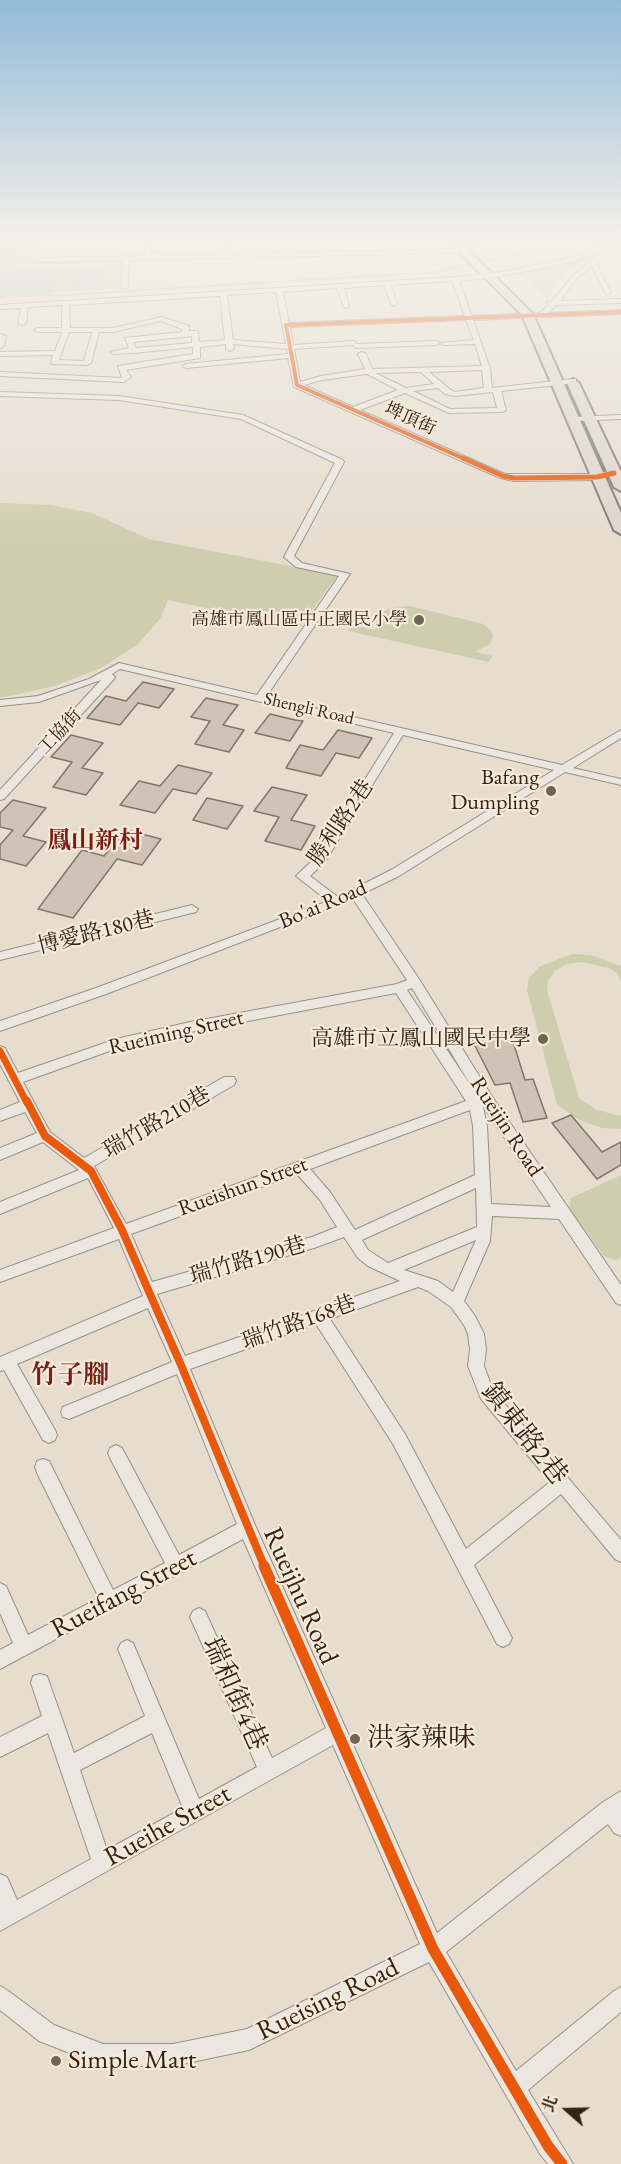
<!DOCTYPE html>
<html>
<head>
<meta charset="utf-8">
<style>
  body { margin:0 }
  #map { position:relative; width:621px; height:2164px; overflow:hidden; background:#e6ddcf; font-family:"EB Garamond","Noto Serif TC",serif }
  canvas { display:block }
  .north { position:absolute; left:537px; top:2080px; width:60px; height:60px; -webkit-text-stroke:4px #f5eada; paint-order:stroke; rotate:290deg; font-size:16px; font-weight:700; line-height:24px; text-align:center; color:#352215 }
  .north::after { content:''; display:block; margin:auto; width:21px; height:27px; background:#352215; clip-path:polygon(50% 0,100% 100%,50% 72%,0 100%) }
</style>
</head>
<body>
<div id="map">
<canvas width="621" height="2164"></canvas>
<div class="north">北</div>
</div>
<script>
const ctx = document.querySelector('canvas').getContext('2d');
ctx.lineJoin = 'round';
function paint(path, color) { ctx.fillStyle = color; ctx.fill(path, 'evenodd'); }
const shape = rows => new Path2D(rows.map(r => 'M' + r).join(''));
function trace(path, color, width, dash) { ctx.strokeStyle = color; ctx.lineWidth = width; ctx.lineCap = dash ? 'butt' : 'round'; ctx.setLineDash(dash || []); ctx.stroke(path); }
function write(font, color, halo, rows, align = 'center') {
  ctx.font = font + ' "EB Garamond","Noto Serif TC",serif'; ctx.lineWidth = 4.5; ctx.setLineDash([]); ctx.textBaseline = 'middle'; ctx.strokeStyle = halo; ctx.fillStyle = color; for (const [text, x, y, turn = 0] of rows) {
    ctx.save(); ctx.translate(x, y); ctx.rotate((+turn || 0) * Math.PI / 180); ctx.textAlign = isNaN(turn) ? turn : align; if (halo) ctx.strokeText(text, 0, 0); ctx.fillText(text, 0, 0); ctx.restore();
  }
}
const green = shape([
  [0,240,36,240,32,262,124,259,122,289,0,295],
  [583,259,567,272,547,299,518,274],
  [0,503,51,505,92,513,149,539,338,575,299,628,168,600,160,619,137,645,101,668,55,686,0,698],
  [410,606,483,624,491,630,493,637,490,644,475,652,492,656,489,662,348,631,352,625,377,630,374,624,376,618,383,612,391,608],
  [572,954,591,955,621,966,621,981,617,973,609,968,582,962,567,964,555,971,548,981,547,990,579,1098,597,1110,621,1116,621,1129,602,1128,579,1120,557,1105,527,990,529,978,539,967],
  [621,1175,621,1257,616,1260,604,1256,569,1209,571,1198]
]);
const water = shape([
  [0,240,24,240,19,250,9,258,1,258],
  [0,263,29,270,100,269,107,272,108,281,73,287,64,284,53,288,51,296,0,297]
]);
const stream = shape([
  [49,296,436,272,572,242],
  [0,297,29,296]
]);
const building = shape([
  [143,682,174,689,159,708,138,703,120,725,87,718,106,696,126,701,143,682],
  [206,698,238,705,223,725,244,730,229,752,195,744,210,721,191,717,206,698],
  [270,714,295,720,303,721,290,741,255,733,270,714],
  [338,730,372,738,359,758,336,753,321,776,286,768,300,745,323,750,338,730],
  [71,735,103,743,82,768,103,773,86,795,53,787,72,762,51,757,71,735],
  [178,765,212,773,196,794,173,789,155,813,120,805,139,781,160,786,178,765],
  [272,787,307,795,291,820,315,826,301,850,265,841,279,817,254,811,272,787],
  [207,798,243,806,227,829,193,820,207,798],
  [13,800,46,808,23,836,46,842,26,866,0,859,0,845,13,830,0,827,0,813,13,800],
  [126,830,161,839,142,865,117,859,73,918,38,909,82,850,104,856,126,830],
  [510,1032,525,1080,533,1079,547,1118,523,1122,510,1083,495,1085,471,1038,510,1032],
  [571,1115,602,1152,621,1142,621,1165,597,1179,552,1123,571,1115]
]);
const street = shape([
  [38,240,44,240,42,258,145,256,146,240,152,240,151,253,161,253,161,255,222,254,221,240,227,240,228,254,455,249,474,245,477,247,455,253,129,260,128,287,125,289,122,287,123,260,38,262,35,260,38,240],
  [592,240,598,240,604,246,621,240,621,244,607,249,606,255,596,263,611,293,606,294,592,267,577,278,560,301,621,299,621,303,556,305,548,313,621,310,621,314,473,320,490,368,492,388,573,379,576,379,576,383,501,391,506,410,502,412,449,413,405,393,360,410,505,474,597,474,614,470,618,473,597,480,514,481,500,478,294,387,288,358,186,368,182,366,186,364,288,354,287,349,233,344,234,349,230,351,226,349,226,344,200,347,200,358,126,370,131,377,124,382,0,376,0,372,122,378,118,366,193,354,193,347,134,353,114,354,110,352,129,348,125,338,182,332,182,329,161,321,113,332,99,332,91,363,87,365,51,364,53,355,0,356,0,352,55,351,62,332,38,332,34,330,38,328,62,328,62,305,28,307,26,323,22,325,18,323,21,308,0,309,0,305,455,277,502,272,574,257,598,248,592,240],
  [601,252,573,276,552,301,547,302,548,305,540,313,472,316,459,281,502,276,576,261,601,252],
  [452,281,465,316,289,323,283,292,337,288,343,306,346,308,349,306,344,288,384,285,391,304,394,306,397,304,391,285,452,281],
  [276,292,286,344,233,340,227,295,276,292],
  [220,296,225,340,199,342,198,331,189,331,189,326,162,317,113,328,70,328,69,305,220,296],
  [466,320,474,340,440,343,436,341,357,344,354,341,293,345,290,327,466,320],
  [69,332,92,332,84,361,59,360,69,332],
  [192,336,192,343,136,348,133,342,192,336],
  [440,343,443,345,475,344,482,366,372,369,366,354,362,352,358,354,365,369,321,376,300,382,294,349,353,345,356,348,436,345,440,343],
  [482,370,484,388,455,392,451,390,429,372,482,370],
  [421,372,434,384,406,388,375,373,421,372],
  [367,374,398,390,353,407,304,385,322,380,367,374],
  [438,388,445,394,455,396,493,392,497,408,450,409,413,391,438,388],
  [0,334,6,336,4,346,0,348,0,334],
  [0,392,119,396,243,415,343,460,344,462,294,556,302,563,350,574,266,697,562,765,621,730,621,738,573,768,621,779,621,785,565,772,399,876,362,894,419,979,491,1095,621,1285,621,1305,616,1303,559,1219,492,1216,490,1241,464,1301,475,1316,484,1334,486,1349,484,1366,493,1390,621,1540,621,1562,615,1559,561,1494,474,1565,512,1638,509,1644,503,1647,497,1644,393,1444,316,1324,190,1369,255,1525,437,1933,603,1802,621,1791,621,1836,614,1833,608,1824,446,1952,516,2071,614,1991,621,1987,621,2012,528,2090,573,2164,548,2164,540,2154,429,1962,249,2050,173,2066,103,2066,39,2041,0,2010,0,1986,7,1990,54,2025,103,2044,173,2044,247,2029,420,1944,333,1745,0,1931,0,1874,7,1877,17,1900,91,1859,48,1733,0,1757,0,1737,42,1716,31,1683,33,1676,40,1674,47,1676,74,1753,145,1716,118,1649,121,1643,127,1640,133,1643,199,1799,257,1767,190,1617,193,1611,199,1608,205,1611,272,1758,326,1728,243,1539,0,1669,0,1650,13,1643,0,1613,0,1583,6,1586,28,1635,99,1598,37,1473,35,1467,37,1461,43,1459,49,1461,113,1590,165,1563,110,1458,108,1453,110,1448,116,1445,122,1448,179,1555,237,1524,177,1374,69,1419,63,1417,61,1412,63,1407,172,1362,148,1308,17,1364,55,1430,57,1435,55,1440,49,1443,43,1440,4,1370,0,1371,0,1357,143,1296,119,1239,0,1282,0,1270,114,1228,88,1178,0,1214,0,1202,79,1170,43,1142,0,1160,0,1148,37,1133,25,1112,0,1121,0,1110,20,1102,0,1064,0,1046,5,1048,18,1073,116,1039,190,1022,397,984,407,980,353,899,106,994,0,1031,0,1021,96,988,328,901,296,876,317,856,394,733,120,669,112,674,115,677,114,679,4,799,0,800,0,790,101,680,39,702,0,706,0,700,38,696,89,679,119,663,257,695,339,576,296,567,284,557,335,463,241,419,119,400,0,396,0,392],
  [403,735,554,770,391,870,338,897,310,876,325,862,403,735],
  [412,988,473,1089,407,990,412,988],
  [396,993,466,1101,126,1224,94,1166,234,1085,236,1081,234,1077,224,1077,84,1158,50,1132,23,1082,118,1048,190,1032,396,993],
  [483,1106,551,1207,491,1204,487,1126,483,1106],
  [470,1110,473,1126,475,1175,355,1230,330,1192,310,1169,470,1110],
  [297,1174,320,1200,337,1227,312,1237,152,1282,131,1234,297,1174],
  [476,1188,477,1227,388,1263,368,1250,362,1240,476,1188],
  [344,1237,358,1258,368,1266,400,1281,185,1356,157,1294,314,1248,344,1237],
  [476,1240,453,1292,438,1281,404,1270,476,1240],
  [418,1287,428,1291,451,1307,464,1325,468,1334,470,1349,468,1366,481,1399,550,1482,466,1549,405,1434,330,1319,418,1287],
  [152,1733,183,1808,107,1850,80,1770,152,1733],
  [621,415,621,419,572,421,568,419,572,417,621,415],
  [192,905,198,909,196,912,0,960,0,952,192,905]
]);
const primary = shape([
  [447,240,458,240,533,314,621,513,621,534,614,530,522,315,447,240],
  [573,379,579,383,621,472,621,491,614,487,567,383,573,379]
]);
const cyclewayFar4 = shape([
  [467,460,297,385,286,325,621,312]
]);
const cyclewayFar3 = shape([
  [463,458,503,476,514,478,597,477,614,473]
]);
const cyclewayFar2 = shape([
  [0,1051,27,1103]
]);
const cyclewayFar1 = shape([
  [27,1101,45,1136,91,1171,122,1230,181,1365,265,1568]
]);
const cycleway = shape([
  [264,1566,433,1949,548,2146,562,2164]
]);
const markers = [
  [419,620,6,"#736356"],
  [551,791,6,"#736356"],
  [543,1039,6,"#736356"],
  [355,1739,6,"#736356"],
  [56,2061,6,"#736356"]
];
const farStreetnames = [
  ["埤頂街",410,419,24],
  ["Shengli Road",309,709,13],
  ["工協街",60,732,-47]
];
const farPoinames = [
  ["高雄市鳳山區中正國民小學",407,620]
];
const poiNames = [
  ["Bafang",539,778],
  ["Dumpling",539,803],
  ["高雄市立鳳山國民中學",531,1039]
];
const streetNames = [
  ["勝利路2巷",341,823,-56],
  ["Bo'ai Road",323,905,-23],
  ["博愛路180巷",96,933,-14],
  ["Rueiming Street",176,1033,-13],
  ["瑞竹路210巷",157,1123,-30],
  ["Rueijin Road",506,1127,57],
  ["Rueishun Street",243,1187,-20],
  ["瑞竹路190巷",248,1261,-16],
  ["瑞竹路168巷",299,1323,-20]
];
const neighbourhoodNames = [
  ["鳳山新村",95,841]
];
const quarterNames = [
  ["竹子腳",70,1376]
];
const nearStreetnames = [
  ["鎮東路2巷",524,1434,52],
  ["Rueifang Street",124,1594,-28],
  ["Rueijhu Road",300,1596,66],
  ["瑞和街4巷",234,1694,66],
  ["Rueihe Street",168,1826,-29],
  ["Rueising Road",328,2000,-26]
];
const nearPoinames = [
  ["洪家辣味",367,1739],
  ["Simple Mart",68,2061]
];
paint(green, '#ceceae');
paint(water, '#b2c6c1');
trace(stream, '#b2c6c1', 2);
paint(building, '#d1c2b7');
trace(building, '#7f776e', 1.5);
trace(street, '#989187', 2);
trace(primary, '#7f776e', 4);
paint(street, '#ebe6e0');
paint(primary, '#ded6cb');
trace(cyclewayFar4, '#e8590c', 4);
trace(cyclewayFar3, '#e8590c', 5);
trace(cyclewayFar2, '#e8590c', 7);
trace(cyclewayFar1, '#e8590c', 8);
trace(cycleway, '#e8590c', 11);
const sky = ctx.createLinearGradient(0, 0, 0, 543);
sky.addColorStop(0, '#92bbd8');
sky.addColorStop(0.44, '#f4f0e9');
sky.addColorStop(1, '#f4f0e900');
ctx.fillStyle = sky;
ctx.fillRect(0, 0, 621, 543);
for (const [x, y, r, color] of markers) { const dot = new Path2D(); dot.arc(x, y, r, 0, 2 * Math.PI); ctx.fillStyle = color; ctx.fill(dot); trace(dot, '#f5eada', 2); }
write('18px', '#352215', '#f5eada', farStreetnames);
write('18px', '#352215', '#f5eada', farPoinames, 'right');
write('22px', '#352215', '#f5eada', poiNames, 'right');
write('22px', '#352215', '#f5eada', streetNames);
write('bold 24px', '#7a1f14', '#f5eada', neighbourhoodNames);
write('bold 26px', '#7a1f14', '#f5eada', quarterNames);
write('27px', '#352215', '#f5eada', nearStreetnames);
write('27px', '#352215', '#f5eada', nearPoinames, 'left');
</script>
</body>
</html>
